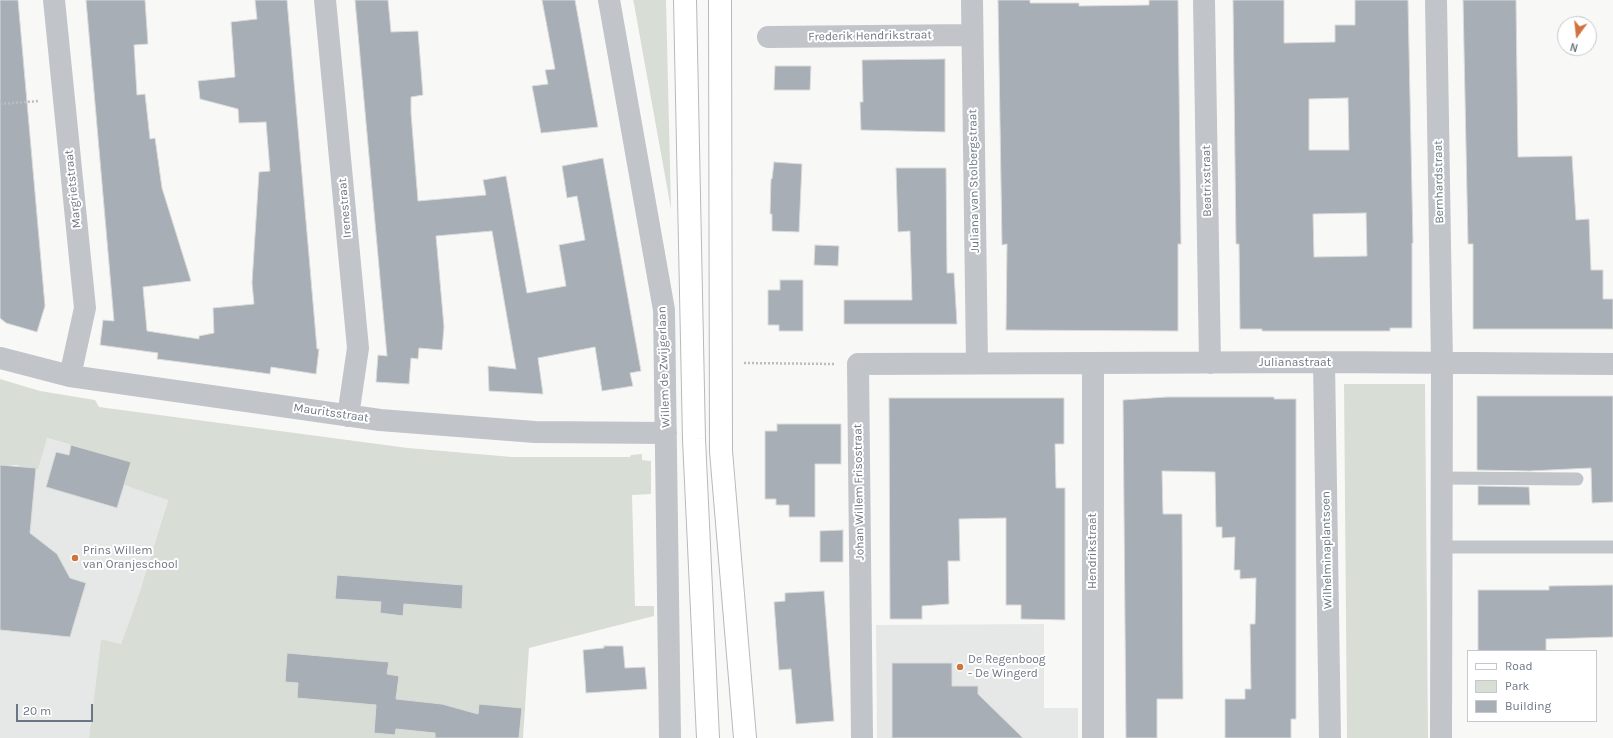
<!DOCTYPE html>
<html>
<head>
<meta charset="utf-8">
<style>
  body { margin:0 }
  #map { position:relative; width:1613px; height:738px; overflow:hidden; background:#f8f9f7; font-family:Karla,sans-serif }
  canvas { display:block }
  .legend { position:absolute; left:1467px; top:650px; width:130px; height:72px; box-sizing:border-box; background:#fff; border:1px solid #c4c8ce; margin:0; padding:5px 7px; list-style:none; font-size:12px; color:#6b7684 }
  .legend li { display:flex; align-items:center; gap:8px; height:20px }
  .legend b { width:20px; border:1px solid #c4c8ce }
  .north { position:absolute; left:1557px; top:16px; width:40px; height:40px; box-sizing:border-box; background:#fff; border:1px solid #c4c8ce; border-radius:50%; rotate:195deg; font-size:11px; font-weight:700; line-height:16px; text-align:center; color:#6b7684 }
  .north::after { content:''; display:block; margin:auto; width:14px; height:18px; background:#d0743f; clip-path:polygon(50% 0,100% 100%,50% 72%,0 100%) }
  .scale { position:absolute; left:16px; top:704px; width:77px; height:18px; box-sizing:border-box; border:2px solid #6b7684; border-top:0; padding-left:5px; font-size:12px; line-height:14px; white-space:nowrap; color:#6b7684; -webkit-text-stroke:3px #fff; paint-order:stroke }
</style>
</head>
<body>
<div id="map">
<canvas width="1613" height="738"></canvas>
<ul class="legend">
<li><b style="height:5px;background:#fff"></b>Road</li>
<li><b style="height:11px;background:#d8ddd6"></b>Park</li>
<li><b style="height:11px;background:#a8aeb5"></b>Building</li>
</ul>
<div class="north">N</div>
<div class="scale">20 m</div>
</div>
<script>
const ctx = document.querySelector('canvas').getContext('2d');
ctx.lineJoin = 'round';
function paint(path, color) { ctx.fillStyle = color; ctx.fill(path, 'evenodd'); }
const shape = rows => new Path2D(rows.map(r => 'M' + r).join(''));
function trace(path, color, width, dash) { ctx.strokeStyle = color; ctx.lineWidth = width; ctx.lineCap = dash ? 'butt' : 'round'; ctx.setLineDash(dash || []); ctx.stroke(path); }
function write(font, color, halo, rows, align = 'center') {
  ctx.font = font + ' Karla,sans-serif'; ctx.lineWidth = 4; ctx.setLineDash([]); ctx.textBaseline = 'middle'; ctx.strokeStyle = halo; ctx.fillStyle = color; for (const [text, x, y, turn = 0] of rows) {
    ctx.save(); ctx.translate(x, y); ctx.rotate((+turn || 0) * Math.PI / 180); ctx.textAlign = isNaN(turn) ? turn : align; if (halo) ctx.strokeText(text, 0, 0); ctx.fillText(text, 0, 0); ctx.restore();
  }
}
const built = shape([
  [46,438,132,462,124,485,168,499,139,594,121,644,101,639,89,738,0,738,0,466,23,466],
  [1044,624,1044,708,1078,708,1078,738,877,738,876,625]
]);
const green = shape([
  [633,0,666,0,671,209,634,4],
  [0,379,40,391,95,400,99,407,408,448,512,457,630,457,631,455,642,454,642,460,651,461,651,494,632,495,635,606,654,606,654,616,529,648,523,738,89,738,101,639,121,644,139,594,168,500,124,485,131,462,47,438,38,469,15,465,0,466],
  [1344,384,1425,384,1428,738,1347,738]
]);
const building = shape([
  [0,0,18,0,45,306,37,332,6,323,0,318,0,0],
  [86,0,145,0,148,44,134,45,137,95,145,94,150,139,155,138,162,188,191,281,143,287,147,331,199,339,199,336,214,333,213,308,254,304,252,283,259,172,270,171,266,122,239,123,238,109,200,99,198,81,235,77,231,22,257,19,255,0,287,0,317,349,319,349,316,374,271,367,270,374,234,369,157,359,158,353,100,345,103,320,114,321,86,0],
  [355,0,388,0,391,32,418,31,423,95,411,97,411,113,418,201,486,195,483,180,506,176,527,293,566,286,559,245,585,240,577,196,567,198,562,166,603,158,641,371,630,373,633,386,602,391,595,347,538,358,543,394,489,391,488,366,516,369,492,231,436,236,444,327,442,350,419,348,418,359,411,358,409,384,376,382,378,355,387,356,355,0],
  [542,0,575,0,598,127,541,133,532,86,548,84,545,70,555,69,542,0],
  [998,0,1030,0,1030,3,1079,3,1079,6,1149,5,1149,0,1178,0,1181,244,1178,244,1178,331,1006,330,1007,244,1002,245,998,0],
  [1233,0,1284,0,1284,43,1335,42,1335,25,1355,25,1355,0,1408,0,1413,243,1412,243,1412,328,1390,328,1390,331,1262,331,1262,329,1240,329,1239,244,1236,244,1233,0],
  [1348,98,1349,150,1309,150,1309,99,1348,98],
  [1366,213,1367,256,1314,257,1313,214,1366,213],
  [1463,0,1516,0,1518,157,1572,156,1576,220,1589,219,1591,270,1603,270,1603,299,1613,299,1613,329,1473,329,1473,244,1468,244,1463,0],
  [945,59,945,132,861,130,860,102,863,102,862,60,945,59],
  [775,66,811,66,810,90,774,90,775,66],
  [774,162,802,164,799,232,772,231,772,214,770,214,771,179,772,179,774,162],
  [896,168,946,168,947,273,954,273,957,324,844,324,844,300,912,300,910,231,898,232,896,168],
  [815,245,839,246,838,266,814,265,815,245],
  [780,280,803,280,803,331,779,331,779,325,768,325,768,290,780,290,780,280],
  [1477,396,1613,396,1613,502,1592,503,1591,468,1529,471,1477,470,1477,396],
  [1167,397,1274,397,1274,399,1296,399,1296,719,1291,719,1291,738,1225,738,1225,699,1245,699,1245,689,1251,689,1250,624,1255,624,1256,578,1240,579,1240,570,1234,570,1235,537,1222,538,1222,527,1216,527,1215,472,1162,471,1163,514,1182,514,1183,699,1157,699,1157,738,1126,738,1123,400,1167,397],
  [889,398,1064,398,1064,444,1055,444,1056,488,1065,488,1065,620,1021,619,1021,605,1006,605,1006,518,959,519,960,561,948,561,949,604,922,606,922,619,890,619,889,398],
  [777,424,841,424,841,464,815,464,815,517,789,517,789,505,776,505,776,499,765,499,765,431,777,431,777,424],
  [71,445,131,462,117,508,46,487,56,452,69,455,71,445],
  [0,465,36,468,30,533,57,554,70,578,86,583,70,637,0,630,0,465],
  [1478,486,1529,487,1530,505,1478,505,1478,486],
  [843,530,843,562,820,562,820,531,843,530],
  [337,575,463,585,462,609,404,604,403,616,380,613,381,602,335,599,337,575],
  [1613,585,1613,637,1546,639,1546,651,1478,651,1478,590,1549,590,1549,586,1613,585],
  [824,591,834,721,796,724,791,669,779,670,774,602,785,601,785,593,824,591],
  [604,646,623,646,625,668,645,667,647,689,586,693,583,650,604,648,604,646],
  [287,653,389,662,387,674,399,676,396,699,442,704,478,714,479,704,522,708,519,738,435,738,435,733,396,729,395,735,374,733,376,705,297,698,298,683,285,682,287,653],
  [892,663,952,663,952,686,978,686,978,694,1023,738,892,738,892,663]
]);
const path = shape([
  [0,104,39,101],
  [744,363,835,364]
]);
const service = shape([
  [1442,478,1577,479],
  [1442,547,1613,547]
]);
const minor = shape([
  [54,0,85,308,70,376],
  [325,0,358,348,348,416],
  [609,0,664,310,670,738],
  [972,0,977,363],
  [1204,0,1210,363],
  [1436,0,1442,363,1441,738],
  [768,37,972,35],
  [0,358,70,376,380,420,535,432,666,433],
  [1324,362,1330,738],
  [1093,364,1093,738],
  [862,738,858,364,1324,362,1613,364]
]);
const secondary = shape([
  [685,0,694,439,708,738],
  [720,0,721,451,745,738]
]);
const markers = [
  [75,558,4,"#d0743f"],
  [960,667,4,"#d0743f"]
];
const streetNames = [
  ["Frederik Hendrikstraat",870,36,-1],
  ["Juliana van Stolbergstraat",974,181,-91],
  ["Beatrixstraat",1207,181,-91],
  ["Bernhardstraat",1439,182,-91],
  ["Margrietstraat",73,189,-96],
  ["Irenestraat",345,208,-95],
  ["Julianastraat",1295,363],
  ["Willem de Zwijgerlaan",664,367,-92],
  ["Mauritsstraat",331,413,8],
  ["Johan Willem Frisostraat",859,492,-91],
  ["Wilhelminaplantsoen",1327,550,-91],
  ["Hendrikstraat",1093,551,-90]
];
const poiNames = [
  ["Prins Willem",83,551],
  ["van Oranjeschool",83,565],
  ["De Regenboog",968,660],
  ["- De Wingerd",968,674]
];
paint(built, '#e6e8e7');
paint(green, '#d8ddd6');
paint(building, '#a8aeb5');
trace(building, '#dadbd9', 1);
trace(secondary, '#b6b9be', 24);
trace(path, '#bbbdc0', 2.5, [2, 2]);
trace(service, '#c1c4c8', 13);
trace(minor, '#c1c4c8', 22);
trace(secondary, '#fff', 22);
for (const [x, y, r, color] of markers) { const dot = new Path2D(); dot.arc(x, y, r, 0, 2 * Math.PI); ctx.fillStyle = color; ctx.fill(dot); trace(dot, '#fff', 1.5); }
write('12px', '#6b7684', '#fff', streetNames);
write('12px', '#6b7684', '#fff', poiNames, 'left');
</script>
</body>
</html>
